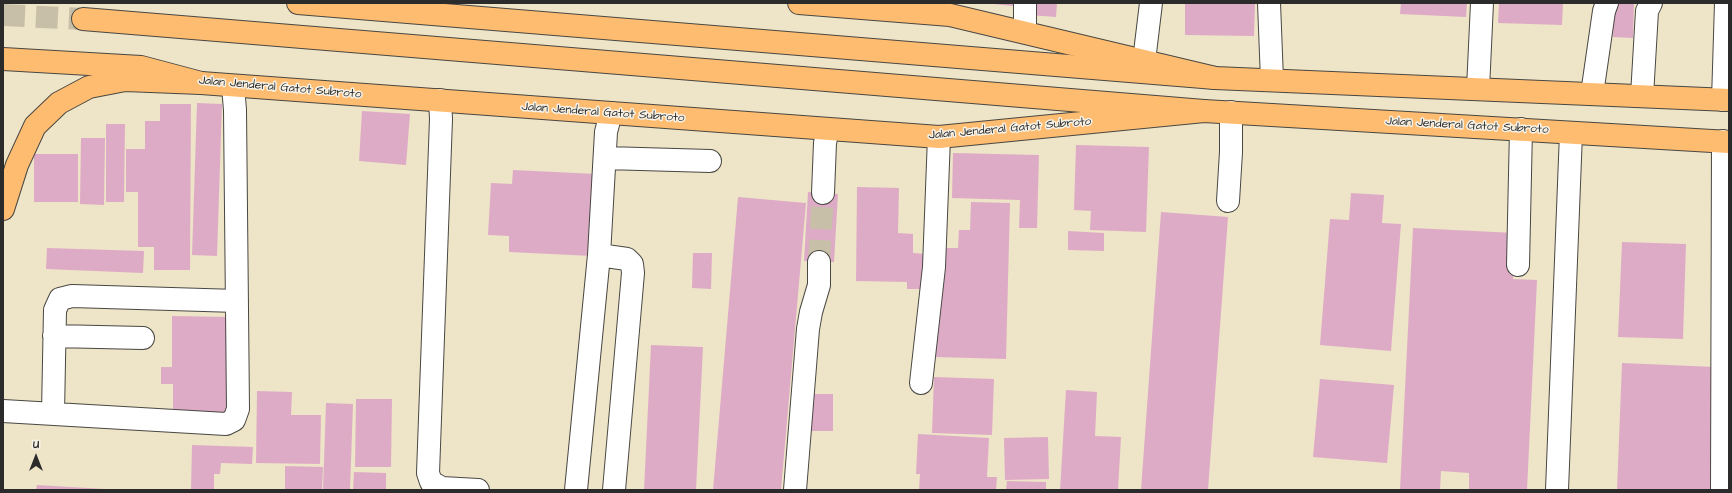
<!DOCTYPE html>
<html>
<head>
<meta charset="utf-8">
<style>
  body { margin:0 }
  #map { position:relative; width:1732px; height:493px; overflow:hidden; background:#eee4c7; font-family:"Architects Daughter",sans-serif }
  canvas { display:block }
  .frame { position:absolute; inset:0; border:4px solid #2b2b2b; pointer-events:none }
  .north { position:absolute; left:16px; top:437px; width:40px; height:40px; -webkit-text-stroke:3px #f7f3e8; paint-order:stroke; rotate:0deg; font-size:11px; font-weight:700; line-height:16px; text-align:center; color:#2b2b2b }
  .north::after { content:''; display:block; margin:auto; width:14px; height:18px; background:#2b2b2b; clip-path:polygon(50% 0,100% 100%,50% 72%,0 100%) }
</style>
</head>
<body>
<div id="map">
<canvas width="1732" height="493"></canvas>
<div class="frame"></div>
<div class="north">U</div>
</div>
<script>
const ctx = document.querySelector('canvas').getContext('2d');
ctx.lineJoin = 'round';
function paint(path, color) { ctx.fillStyle = color; ctx.fill(path, 'evenodd'); }
const shape = rows => new Path2D(rows.map(r => 'M' + r).join(''));
function trace(path, color, width, dash) { ctx.strokeStyle = color; ctx.lineWidth = width; ctx.lineCap = dash ? 'butt' : 'round'; ctx.setLineDash(dash || []); ctx.stroke(path); }
function write(font, color, halo, rows, align = 'center') {
  ctx.font = font + ' "Architects Daughter",sans-serif'; ctx.lineWidth = 3; ctx.setLineDash([]); ctx.textBaseline = 'middle'; ctx.strokeStyle = halo; ctx.fillStyle = color; for (const [text, x, y, turn = 0] of rows) {
    ctx.save(); ctx.translate(x, y); ctx.rotate((+turn || 0) * Math.PI / 180); ctx.textAlign = isNaN(turn) ? turn : align; if (halo) ctx.strokeText(text, 0, 0); ctx.fillText(text, 0, 0); ctx.restore();
  }
}
const building = shape([
  [984,3,1022,3,1022,7],
  [1030,3,1057,3,1056,17,1029,15],
  [1185,3,1255,3,1254,36,1185,35],
  [1401,3,1467,3,1466,17,1400,14],
  [1499,3,1563,3,1562,25,1498,23],
  [1614,3,1634,3,1633,38,1613,37],
  [197,103,222,104,217,256,192,255],
  [160,104,191,104,190,270,154,270,154,247,138,247,138,192,126,192,126,149,145,149,145,121,160,121],
  [362,111,410,114,406,165,359,161],
  [106,124,125,124,124,202,106,202],
  [81,138,105,138,104,205,80,204],
  [1076,145,1149,147,1146,232,1090,230,1091,211,1074,210],
  [953,153,1039,155,1037,228,1019,228,1020,200,952,198],
  [34,154,78,154,78,202,34,202],
  [513,170,596,174,592,256,509,252,509,236,488,235,491,183,512,184],
  [857,187,899,188,898,233,913,234,913,253,926,254,925,289,907,289,907,282,856,281],
  [808,192,838,194,834,262,804,261],
  [1351,193,1384,195,1382,223,1401,224,1391,351,1320,345,1330,219,1349,220],
  [738,197,806,203,781,490,713,490],
  [971,202,1010,203,1006,359,936,357,939,248,958,248,959,230,970,230],
  [1161,212,1228,217,1208,490,1141,490],
  [1413,228,1515,233,1513,279,1537,280,1527,490,1469,490,1469,473,1441,471,1440,490,1400,490],
  [1068,231,1104,233,1104,251,1068,250],
  [1622,242,1686,244,1683,339,1618,337],
  [47,248,144,251,143,273,46,269],
  [693,253,712,253,711,289,692,288],
  [172,316,231,317,231,416,173,415,173,384,161,384,161,367,172,367],
  [651,345,703,347,696,490,644,490],
  [1622,363,1715,367,1710,490,1617,490],
  [934,377,994,379,992,435,932,433],
  [1320,379,1394,385,1387,463,1313,457],
  [1066,390,1097,392,1095,436,1121,437,1118,490,1060,490],
  [257,391,292,392,291,415,321,415,320,464,256,463],
  [811,394,833,394,833,431,810,431],
  [356,399,392,399,391,467,355,467],
  [326,403,353,404,350,490,323,490],
  [918,434,989,438,987,477,997,477,996,490,919,490,920,474,916,474],
  [1048,437,1049,479,1005,480,1004,438],
  [192,445,253,447,252,464,221,463,220,474,214,474,214,490,191,490],
  [285,466,323,467,322,490,285,490],
  [354,472,386,473,386,490,353,490],
  [1007,481,1046,482,1046,490,1006,490],
  [37,485,105,489,105,490,36,490]
]);
const minorTunnel = shape([
  [819,262,823,193]
]);
const highwayTunnel = shape([
  [3,15,83,19]
]);
const minor = shape([
  [1269,3,1272,80],
  [1025,32,1025,3],
  [1144,61,1151,3],
  [1478,89,1482,3],
  [1592,94,1604,11,1607,3],
  [1642,96,1647,11,1651,3],
  [440,100,441,119,428,473,431,482,442,488,478,490],
  [1723,100,1726,3],
  [611,113,606,132,599,255,627,259,632,264,633,273,614,490],
  [606,158,710,161],
  [823,193,825,143,828,129],
  [1228,201,1231,152,1231,112],
  [1518,265,1521,129],
  [54,336,143,338],
  [921,383,934,267,939,137],
  [3,411,226,424,234,420,238,409,235,110,233,86],
  [53,413,55,310,60,299,72,296,237,301],
  [576,490,599,255],
  [795,490,808,329,811,312,819,285,819,262],
  [1557,490,1571,133],
  [1722,490,1723,141]
]);
const major = shape([
  [799,3,950,15,1215,78,1729,100],
  [3,59,141,67,201,83,939,137,1204,111,1729,142]
]);
const highway = shape([
  [298,3,1215,78],
  [83,19,1204,111],
  [3,209,17,165,35,126,59,103,89,87,125,80,201,83]
]);
const streetNames = [
  ["Jalan Jenderal Gatot Subroto",280,88,5],
  ["Jalan Jenderal Gatot Subroto",603,113,4],
  ["Jalan Jenderal Gatot Subroto",1467,126,3],
  ["Jalan Jenderal Gatot Subroto",1010,129,-5]
];
paint(building, '#deabc7');
trace(minorTunnel, '#c7bfa8', 22, [22, 11]);
trace(highwayTunnel, '#c7bfa8', 22, [22, 11]);
trace(minor, '#484742', 24);
trace(major, '#484742', 24);
trace(highway, '#484742', 24);
trace(minor, '#fff', 22);
trace(major, '#febc70', 22);
trace(highway, '#febc70', 22);
write('12px', '#2b2b2b', '#f7f3e8', streetNames);
</script>
</body>
</html>
